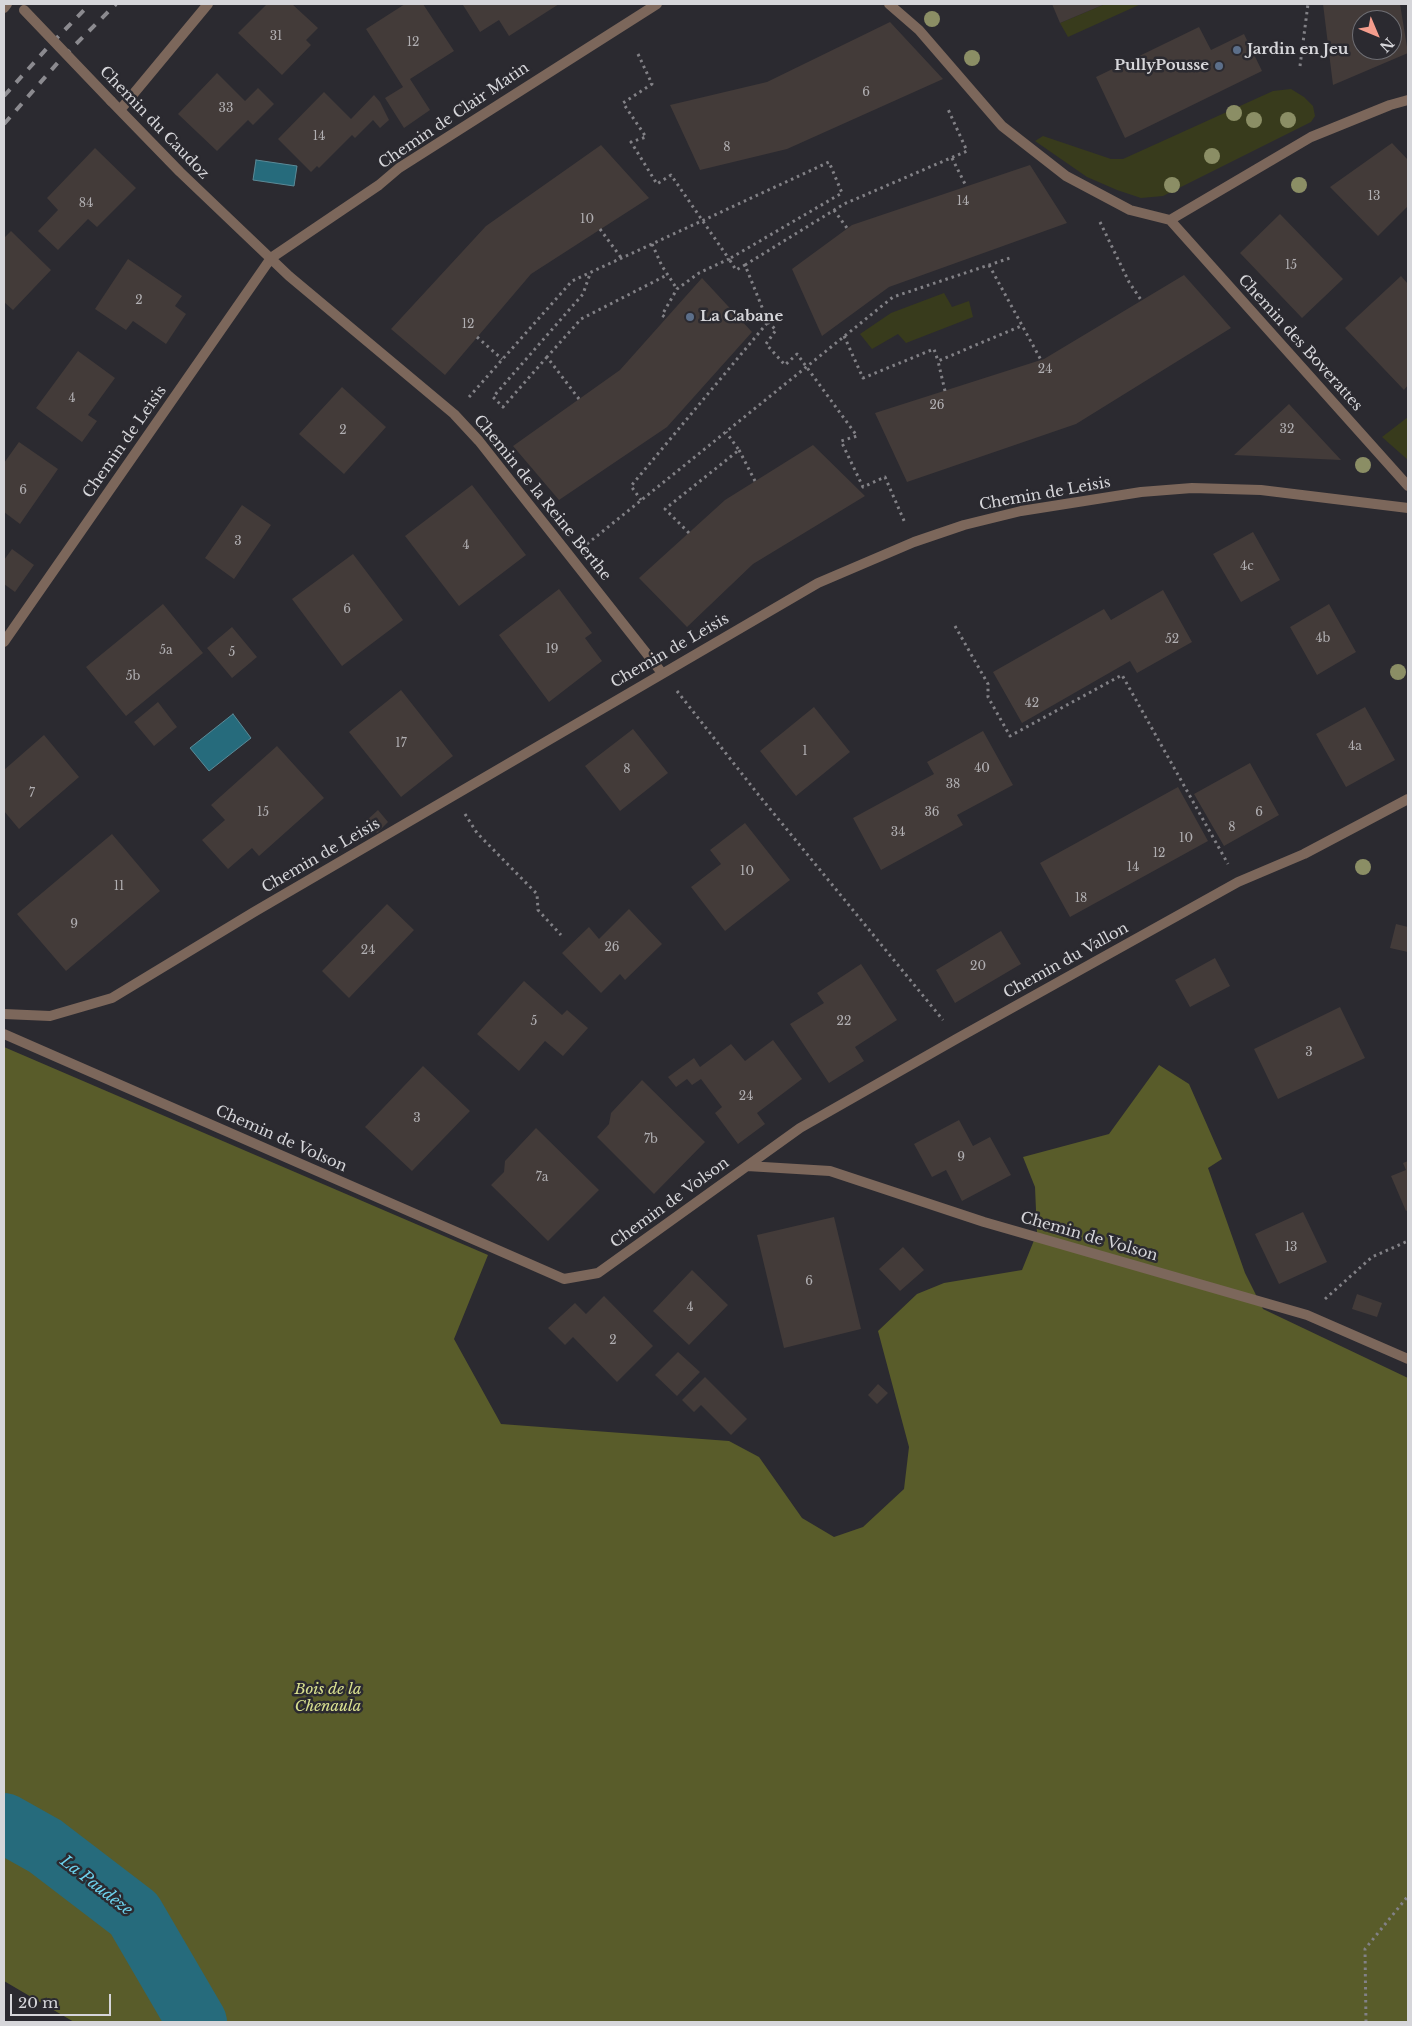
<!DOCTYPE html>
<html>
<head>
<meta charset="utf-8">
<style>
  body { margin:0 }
  #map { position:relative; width:1412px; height:2026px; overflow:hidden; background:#2b2a30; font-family:"Libre Baskerville",serif }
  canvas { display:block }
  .frame { position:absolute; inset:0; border:5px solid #d6d6da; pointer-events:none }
  .north { position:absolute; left:1352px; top:10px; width:50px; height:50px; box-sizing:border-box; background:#2b2a30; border:1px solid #6f6f74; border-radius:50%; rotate:135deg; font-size:14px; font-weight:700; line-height:20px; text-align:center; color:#d6d6da }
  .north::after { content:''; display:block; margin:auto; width:18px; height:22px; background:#f49d8d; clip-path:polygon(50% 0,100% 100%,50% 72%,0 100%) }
  .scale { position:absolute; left:10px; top:1994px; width:101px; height:22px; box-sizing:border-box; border:2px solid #d6d6da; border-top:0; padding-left:6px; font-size:15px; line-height:18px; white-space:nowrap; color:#d6d6da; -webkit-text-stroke:4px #2b2a30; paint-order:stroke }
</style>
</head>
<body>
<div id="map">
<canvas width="1412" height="2026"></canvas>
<div class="frame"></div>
<div class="north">N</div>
<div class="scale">20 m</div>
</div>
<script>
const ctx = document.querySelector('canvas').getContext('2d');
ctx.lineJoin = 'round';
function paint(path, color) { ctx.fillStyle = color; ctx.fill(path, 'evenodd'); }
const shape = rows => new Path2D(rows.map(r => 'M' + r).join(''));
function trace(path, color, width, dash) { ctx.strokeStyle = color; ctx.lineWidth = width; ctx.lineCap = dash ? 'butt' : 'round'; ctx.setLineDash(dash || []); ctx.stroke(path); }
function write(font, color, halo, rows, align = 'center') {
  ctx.font = font + ' "Libre Baskerville",serif'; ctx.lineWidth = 5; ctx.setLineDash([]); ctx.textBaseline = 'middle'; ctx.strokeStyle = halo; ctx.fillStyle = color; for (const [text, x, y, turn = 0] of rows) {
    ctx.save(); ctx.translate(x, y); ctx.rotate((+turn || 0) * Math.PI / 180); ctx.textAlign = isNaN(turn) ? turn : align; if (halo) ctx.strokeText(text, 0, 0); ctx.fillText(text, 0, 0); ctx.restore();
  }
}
const green = shape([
  [1105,4,1141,4,1068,37,1060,23],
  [1291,89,1304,97,1313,106,1315,116,1311,122,1163,196,1141,198,1117,190,1087,177,1035,141,1043,136,1111,159,1123,159,1273,91],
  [944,293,952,307,969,301,973,317,906,343,898,334,872,349,860,334,891,313],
  [1408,417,1408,460,1382,437]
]);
const forest = shape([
  [4,1047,488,1255,454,1339,501,1424,729,1441,759,1457,802,1518,834,1537,863,1527,904,1489,909,1447,878,1331,917,1294,944,1283,1022,1270,1037,1233,1035,1187,1023,1157,1109,1134,1159,1065,1189,1084,1222,1159,1208,1168,1245,1273,1263,1309,1408,1378,1408,2022,74,2022,4,1981]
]);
const water = shape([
  [256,160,297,166,294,186,253,180,256,160],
  [233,714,251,738,209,771,190,748,233,714]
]);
const river = shape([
  [4,1823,45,1846,134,1914,197,2022]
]);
const building = shape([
  [267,4,292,4,318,28,306,40,311,45,282,75,238,33],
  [405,4,423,4,454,51,410,79,430,110,404,128,385,98,403,87,366,29],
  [466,4,559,4,509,36,499,20,480,32,463,5],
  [1052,4,1105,4,1060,23],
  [1323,4,1400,4,1408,53,1333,85],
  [1362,20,1392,20,1392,50,1362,50],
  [890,22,943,79,787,149,700,170,670,105,767,82],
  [1199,27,1211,50,1244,34,1262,71,1125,138,1096,77],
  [217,73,245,101,258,88,274,104,253,125,248,120,217,151,178,114],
  [324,92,351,119,374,95,380,102,389,120,380,128,373,120,355,138,352,135,319,168,317,166,311,172,278,139],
  [1392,143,1408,160,1408,206,1378,236,1330,187],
  [601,145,649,198,531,274,445,375,391,329,486,226],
  [95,148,136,188,97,227,88,219,58,250,38,231,58,210,47,198],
  [1030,165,1067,223,889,287,822,336,792,269,852,225],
  [1280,214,1343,279,1302,318,1240,253],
  [11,231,51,270,13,310,4,302,4,238],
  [128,259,182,296,175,306,186,314,166,344,133,321,126,330,95,309],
  [1184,275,1231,328,1076,424,907,482,875,413,1044,359],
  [1401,276,1408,284,1408,385,1404,390,1345,328],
  [702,278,752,332,667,427,559,500,513,446,620,370],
  [78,351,115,378,88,415,97,421,82,442,36,408],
  [342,387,386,427,344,474,299,434],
  [1289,404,1341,460,1234,455],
  [19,442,58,469,20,524,4,512,4,463],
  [813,445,865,496,753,564,687,627,639,578,725,500],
  [472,485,526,555,459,606,405,536],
  [242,505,271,525,234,579,205,558],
  [1253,532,1280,580,1241,602,1213,554],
  [12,549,34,565,15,592,4,584,4,560],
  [353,554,403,620,342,666,292,599],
  [559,589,592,633,585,638,602,661,549,702,499,635],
  [1163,590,1192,642,1137,673,1130,661,1022,723,993,672,1104,609,1111,620],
  [163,604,203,653,126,716,86,667],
  [1329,604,1356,652,1317,675,1290,627],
  [232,627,257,657,232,678,207,648],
  [401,690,453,756,401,797,349,732],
  [158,702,177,727,154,746,134,722],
  [814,707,850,752,796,796,760,751],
  [1365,707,1395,760,1346,787,1316,734],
  [633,729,668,773,620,811,585,766],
  [983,731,1013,785,957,815,963,825,881,870,853,818,934,774,927,762],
  [44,735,79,777,19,829,4,811,4,770],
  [277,746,324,798,259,856,252,848,228,869,202,840,225,820,211,805],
  [1250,763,1279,815,1224,846,1194,794],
  [1178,787,1208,841,1070,917,1040,863],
  [378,810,388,822,377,833,366,821],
  [745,823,790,880,725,931,691,887,721,864,710,850],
  [112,834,160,891,66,971,17,914],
  [387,904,414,930,349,998,322,971],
  [629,909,662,944,625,980,620,974,601,993,562,953,589,927,599,939],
  [1396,924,1408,927,1408,952,1390,948],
  [1001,931,1021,964,955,1003,936,970],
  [1215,958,1230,986,1190,1007,1175,980],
  [861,964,897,1020,855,1047,864,1061,829,1083,790,1024,824,1003,817,993],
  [524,981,562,1015,567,1010,588,1028,563,1056,545,1041,519,1071,477,1034],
  [1340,1007,1365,1058,1278,1099,1254,1049],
  [773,1040,802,1079,757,1113,765,1124,738,1144,715,1113,722,1107,701,1079,692,1085,687,1079,676,1087,668,1077,694,1058,700,1067,731,1044,745,1061],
  [423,1066,470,1111,412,1171,365,1127],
  [642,1080,705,1142,654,1194,597,1137,609,1124,611,1113],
  [959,1120,973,1146,990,1137,1011,1175,962,1201,946,1170,932,1177,914,1144],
  [536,1128,599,1190,548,1241,491,1185,504,1172,505,1161],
  [1408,1161,1408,1210,1406,1211,1391,1176,1406,1170,1403,1163],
  [1303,1212,1327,1262,1279,1284,1255,1234],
  [834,1217,861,1329,784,1348,757,1235],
  [903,1247,924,1270,900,1291,879,1269],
  [692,1270,728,1305,689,1345,653,1311],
  [1357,1294,1382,1303,1377,1317,1352,1309],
  [604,1296,653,1346,617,1382,573,1337,565,1345,548,1328,575,1303,586,1314],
  [678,1352,700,1372,677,1396,655,1375],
  [705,1377,747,1419,731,1435,701,1405,694,1412,682,1400],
  [878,1384,888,1393,877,1404,868,1395]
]);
const path = shape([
  [638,54,652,84,623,103,646,137,631,142,657,184,671,175,729,259,699,273,677,289,662,315,666,318],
  [1300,66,1308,4],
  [952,158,966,186],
  [834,210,847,228],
  [1100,222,1129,282,1141,300],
  [600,229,622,259],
  [652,244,662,266,677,289],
  [745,265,844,204,967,151,947,107],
  [989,265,1041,360],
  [768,322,776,330,766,344,785,365,797,354,857,436,841,441,863,487,885,477,905,523],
  [844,336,863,378,934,349,938,361],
  [477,337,502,359],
  [547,357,503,407,493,397,583,294,590,274],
  [945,391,938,361,1021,326],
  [469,397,572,281,829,162,842,193,729,259,736,270,745,265,768,322,631,486,641,500],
  [579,399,547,357,581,319,667,275],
  [739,450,755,481],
  [689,533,665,509,739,450,726,432],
  [587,544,893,297,1010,258],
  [955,626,988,684,988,697,1010,736,1122,675,1228,864],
  [677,691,757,793,943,1020],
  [465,814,477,833,537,894,538,910,561,935],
  [1325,1299,1372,1257,1408,1241],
  [1366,2022,1365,1949,1408,1896]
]);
const minor = shape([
  [889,4,919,30,1002,126,1066,176,1130,210,1170,220,1408,486],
  [4,8,7,4],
  [111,101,180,172,289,276,454,414,479,441,662,673],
  [120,110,208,4],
  [1170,220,1311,137,1390,105,1408,100],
  [4,642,271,258,379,185,399,168,657,4],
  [4,1014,50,1016,112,998,254,912,818,583,914,542,964,525,1021,511,1141,492,1192,488,1261,490,1408,508],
  [4,1034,564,1279,598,1273,800,1128,958,1038,1238,882,1304,854,1408,799],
  [747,1166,830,1171,984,1222,1307,1315,1408,1359]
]);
const rail = shape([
  [4,96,49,46,90,4],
  [4,124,61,59,116,4]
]);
const minorBridge = shape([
  [24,10,111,101]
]);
const trees = [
  [932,19],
  [972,58],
  [1234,113],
  [1254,120],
  [1288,120],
  [1212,156],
  [1172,185],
  [1299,185],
  [1363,465],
  [1398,672],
  [1363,867]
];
const markers = [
  [1237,50,5,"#5c6f8a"],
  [1219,66,5,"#5c6f8a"],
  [690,317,5,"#5c6f8a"]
];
const numberNames = [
  ["31",276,37],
  ["12",413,43],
  ["6",866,93],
  ["33",226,109],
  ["14",319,137],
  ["8",727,148],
  ["13",1374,197],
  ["14",963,202],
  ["84",86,204],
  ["10",587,220],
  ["15",1291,266],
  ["2",139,301],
  ["12",468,325],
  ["24",1045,370],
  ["4",72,399],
  ["26",937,406],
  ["32",1287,430],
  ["2",343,431],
  ["6",23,491],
  ["3",238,542],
  ["4",466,546],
  ["4c",1247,567],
  ["6",347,610],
  ["4b",1323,639],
  ["52",1172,640],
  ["19",552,650],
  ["5a",166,651],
  ["5",232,653],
  ["5b",133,677],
  ["42",1032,704],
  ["17",401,744],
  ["4a",1355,747],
  ["1",805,752],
  ["40",982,769],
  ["8",627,770],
  ["38",953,785],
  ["7",32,794],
  ["15",263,813],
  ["36",932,813],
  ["6",1259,813],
  ["8",1232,828],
  ["34",898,833],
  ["10",1186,839],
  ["12",1159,854],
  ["14",1133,868],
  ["10",747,872],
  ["11",119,887],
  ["18",1081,899],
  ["9",74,925],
  ["26",612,948],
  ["24",368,951],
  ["20",978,967],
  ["5",534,1022],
  ["22",844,1022],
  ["3",1309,1053],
  ["24",746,1097],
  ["3",417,1119],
  ["7b",651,1140],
  ["9",961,1158],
  ["7a",542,1178],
  ["13",1291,1248],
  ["6",809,1282],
  ["4",690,1308],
  ["2",613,1341]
];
const poiNames = [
  ["Jardin en Jeu",1247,50],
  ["PullyPousse",1209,66,"right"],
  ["La Cabane",700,317]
];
const streetNames = [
  ["Chemin de Clair Matin",454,116,-34],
  ["Chemin du Caudoz",154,123,46],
  ["Chemin des Boverattes",1300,343,48],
  ["Chemin de Leisis",125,442,-55],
  ["Chemin de Leisis",1045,494,-10],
  ["Chemin de la Reine Berthe",542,498,51],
  ["Chemin de Leisis",670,651,-30],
  ["Chemin de Leisis",321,856,-30],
  ["Chemin du Vallon",1066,961,-29],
  ["Chemin de Volson",281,1139,24],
  ["Chemin de Volson",670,1203,-36],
  ["Chemin de Volson",1089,1237,16]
];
const parkNames = [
  ["Bois de la",328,1690],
  ["Chenaula",328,1707]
];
const waterNames = [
  ["La Paudèze",96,1886,38]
];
paint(green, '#383b1c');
paint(forest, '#595c2a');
paint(water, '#266b7c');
trace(water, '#5b8b98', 1);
trace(river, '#266b7c', 60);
paint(building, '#433b39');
trace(path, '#828186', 3, [2.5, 4]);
trace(minor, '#7c675b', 10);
trace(rail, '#8b8a8f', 4, [9, 9]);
trace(minorBridge, '#7c675b', 10);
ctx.fillStyle = '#8b8e65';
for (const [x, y] of trees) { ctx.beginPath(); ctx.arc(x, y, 8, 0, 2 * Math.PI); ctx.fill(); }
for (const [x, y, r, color] of markers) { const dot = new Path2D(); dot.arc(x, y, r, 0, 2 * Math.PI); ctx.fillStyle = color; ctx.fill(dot); trace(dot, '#2b2a30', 2); }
write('12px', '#b1afb2', null, numberNames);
write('bold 15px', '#d6d6da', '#2b2a30', poiNames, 'left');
write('15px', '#d6d6da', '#2b2a30', streetNames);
write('italic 15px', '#d9e090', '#2b2a30', parkNames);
write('italic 16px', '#6dd3ee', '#2b2a30', waterNames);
</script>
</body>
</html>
